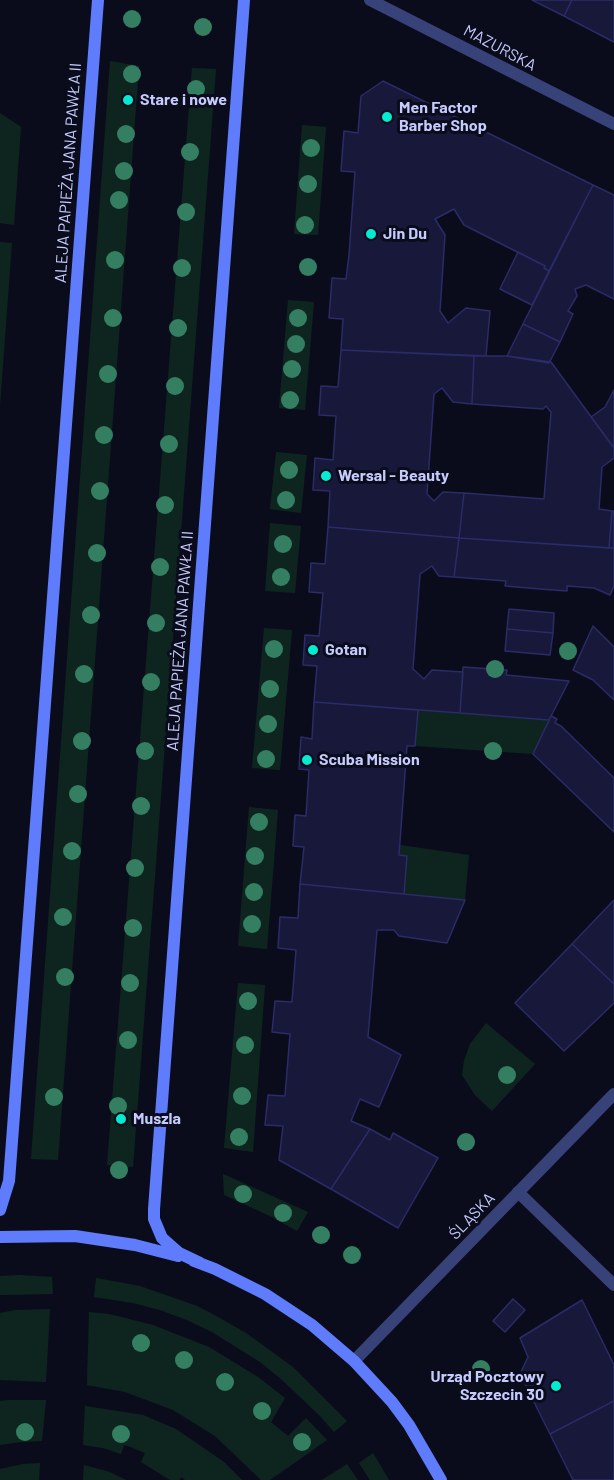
<!DOCTYPE html>
<html>
<head>
<meta charset="utf-8">
<style>
  body { margin:0 }
  canvas { display:block; background:#0b0c1b }
</style>
</head>
<body>
<canvas width="614" height="1480"></canvas>
<script>
const ctx = document.querySelector('canvas').getContext('2d');
ctx.lineJoin = 'round';
function paint(path, color) { ctx.fillStyle = color; ctx.fill(path, 'evenodd'); }
const shape = rows => new Path2D(rows.map(r => 'M' + r).join(''));
function trace(path, color, width, dash) { ctx.strokeStyle = color; ctx.lineWidth = width; ctx.lineCap = dash ? 'butt' : 'round'; ctx.setLineDash(dash || []); ctx.stroke(path); }
function write(font, color, halo, rows, align = 'center') {
  ctx.font = font + ' Barlow,sans-serif'; ctx.lineWidth = 6; ctx.setLineDash([]); ctx.textBaseline = 'middle'; ctx.strokeStyle = halo; ctx.fillStyle = color; for (const [text, x, y, turn = 0] of rows) {
    ctx.save(); ctx.translate(x, y); ctx.rotate((+turn || 0) * Math.PI / 180); ctx.textAlign = isNaN(turn) ? turn : align; if (halo) ctx.strokeText(text, 0, 0); ctx.fillText(text, 0, 0); ctx.restore();
  }
}
const green = shape([
  [110,61,139,66,58,1160,31,1159],
  [192,68,216,69,133,1167,107,1165],
  [0,113,21,127,14,225,0,223],
  [302,125,326,127,318,235,294,234],
  [0,242,12,243,0,405],
  [288,300,314,302,305,410,279,408],
  [276,452,307,455,301,513,270,509],
  [270,523,301,526,295,593,265,591],
  [264,628,292,630,280,770,252,768],
  [418,710,549,720,533,754,415,746],
  [249,807,278,810,267,949,238,946],
  [400,845,469,855,465,900,404,894,407,857,399,855],
  [238,983,265,985,253,1152,224,1148],
  [486,1023,535,1064,492,1111,475,1095,462,1075,464,1061,470,1044],
  [223,1174,308,1212,297,1231,272,1217,224,1195],
  [20,1275,52,1277,53,1294,0,1295,0,1276],
  [96,1278,140,1286,197,1306,218,1317,246,1333,293,1367,347,1421,334,1432,320,1416,281,1379,260,1362,212,1332,187,1320,160,1310,133,1303,94,1297],
  [50,1309,46,1382,0,1380,0,1313,16,1310],
  [89,1312,109,1314,153,1325,209,1347,258,1377,285,1398,271,1422,288,1436,306,1418,327,1440,270,1480,261,1480,215,1436,173,1410,125,1392,87,1385],
  [9,1400,46,1400,42,1441,21,1442,0,1445,0,1401],
  [85,1406,143,1415,176,1429,224,1462,242,1480,185,1480,182,1477,179,1480,170,1480,141,1462,145,1453,131,1447,124,1445,121,1454,103,1448,83,1445],
  [373,1453,382,1468,389,1480,370,1480,359,1463],
  [40,1463,39,1480,0,1480,0,1469,23,1464],
  [347,1464,358,1480,322,1480],
  [84,1465,110,1472,126,1480,83,1480]
]);
const building = shape([
  [532,0,572,0,564,16,532,0],
  [572,0,614,0,614,42,564,16,572,0],
  [383,81,593,185,549,271,544,268,545,266,464,225,454,209,435,219,445,235,440,311,448,323,466,308,490,311,486,356,341,350,343,319,329,318,332,278,346,279,349,255,355,172,341,171,344,131,358,133,361,96,383,81],
  [593,185,614,195,614,299,586,285,575,289,577,296,568,311,573,314,560,342,523,324,593,185],
  [518,252,545,266,544,268,549,271,532,305,500,289,518,252],
  [523,324,560,342,549,363,507,356,523,324],
  [341,350,474,356,472,404,453,402,442,388,434,394,427,494,434,501,443,492,464,493,459,538,328,527,330,491,313,490,315,458,333,460,336,416,319,415,321,386,338,387,341,350],
  [474,356,507,356,551,362,614,448,614,458,602,467,599,509,612,511,609,548,459,538,464,493,544,499,551,412,546,406,543,409,472,404,474,356],
  [614,390,614,448,591,417,605,407,614,390],
  [612,511,614,511,614,548,609,548,612,511],
  [328,527,459,538,454,577,439,576,432,566,420,574,413,669,424,679,432,670,463,672,460,713,314,702,317,666,303,665,305,635,319,636,323,593,309,592,311,563,325,564,328,527],
  [459,538,614,548,614,586,610,595,594,588,567,586,567,591,540,589,505,586,506,581,454,577,459,538],
  [509,609,554,613,553,633,507,629,509,609],
  [593,626,614,647,614,700,593,680,573,670,593,626],
  [507,629,553,633,550,655,505,651,507,629],
  [463,667,507,670,506,675,569,681,549,720,460,713,463,667],
  [314,702,418,710,415,746,407,746,399,855,407,856,404,894,300,884,304,847,293,846,295,815,306,816,309,770,299,769,301,737,312,739,314,702],
  [551,716,557,719,555,723,561,726,614,778,614,832,533,754,551,716],
  [300,884,465,900,447,943,399,936,394,930,377,930,368,1037,401,1055,379,1107,360,1099,351,1121,370,1129,331,1189,279,1160,283,1126,265,1125,268,1095,285,1096,290,1034,272,1032,275,1001,292,1002,296,950,278,948,280,917,298,918,300,884],
  [614,900,614,984,572,944,614,900],
  [572,944,614,984,614,1003,564,1051,515,1003,572,944],
  [370,1129,390,1140,393,1133,438,1158,398,1228,331,1189,370,1129],
  [513,1299,525,1310,505,1332,493,1321,513,1299],
  [582,1300,614,1365,614,1401,550,1434,520,1374,528,1357,520,1338,582,1300],
  [614,1401,614,1480,573,1480,550,1434,614,1401]
]);
const lane = shape([
  [518,1192,614,1285]
]);
const street = shape([
  [370,0,614,124],
  [354,1361,614,1094]
]);
const secondary = shape([
  [0,1210,9,1181,98,0],
  [0,1237,75,1236,135,1245,178,1256],
  [194,1261,215,1269,265,1294,312,1325,354,1361,392,1402,409,1425,441,1480],
  [200,1263,179,1253,162,1238,154,1219,154,1209,244,0]
]);
const trees = [
  [132,19],
  [203,27],
  [132,74],
  [196,89],
  [126,134],
  [311,148],
  [190,152],
  [124,171],
  [308,184],
  [119,200],
  [186,212],
  [305,225],
  [115,260],
  [308,267],
  [182,268],
  [113,318],
  [298,318],
  [178,328],
  [296,344],
  [292,369],
  [108,374],
  [175,386],
  [290,400],
  [104,435],
  [169,444],
  [289,470],
  [100,491],
  [286,500],
  [165,505],
  [283,544],
  [97,553],
  [160,567],
  [281,577],
  [91,615],
  [156,623],
  [274,649],
  [568,651],
  [495,669],
  [84,674],
  [151,682],
  [270,689],
  [268,724],
  [82,741],
  [145,751],
  [493,751],
  [266,759],
  [78,794],
  [141,806],
  [259,822],
  [72,851],
  [255,856],
  [135,868],
  [254,892],
  [63,917],
  [252,924],
  [133,928],
  [65,977],
  [130,983],
  [248,1001],
  [128,1040],
  [245,1045],
  [507,1075],
  [242,1096],
  [54,1097],
  [118,1106],
  [239,1137],
  [466,1142],
  [119,1170],
  [243,1194],
  [283,1213],
  [321,1235],
  [352,1255],
  [141,1343],
  [184,1360],
  [481,1369],
  [225,1382],
  [262,1411],
  [25,1432],
  [121,1434],
  [302,1442]
];
const markers = [
  [128,100,6,"#05ebd2"],
  [387,117,6,"#05ebd2"],
  [371,234,6,"#05ebd2"],
  [326,476,6,"#05ebd2"],
  [313,650,6,"#05ebd2"],
  [307,760,6,"#05ebd2"],
  [121,1119,6,"#05ebd2"],
  [556,1386,6,"#05ebd2"]
];
const streetNames = [
  ["MAZURSKA",500,48,28],
  ["ALEJA PAPIEŻA JANA PAWŁA II",68,173,-86],
  ["ALEJA PAPIEŻA JANA PAWŁA II",180,641,-86],
  ["ŚLĄSKA",472,1216,-46]
];
const poiNames = [
  ["Stare i nowe",140,100],
  ["Men Factor",399,108],
  ["Barber Shop",399,126],
  ["Jin Du",383,234],
  ["Wersal - Beauty",338,476],
  ["Gotan",325,650],
  ["Scuba Mission",319,760],
  ["Muszla",133,1119],
  ["Urząd Pocztowy",544,1377,"right"],
  ["Szczecin 30",544,1395,"right"]
];
paint(green, '#0e251f');
paint(building, '#18183b');
trace(building, '#2a2b67', 1.5);
trace(lane, '#374279', 12);
trace(street, '#374279', 12);
trace(secondary, '#5f7cfc', 12);
ctx.fillStyle = '#347e62';
for (const [x, y] of trees) { ctx.beginPath(); ctx.arc(x, y, 9, 0, 2 * Math.PI); ctx.fill(); }
for (const [x, y, r, color] of markers) { const dot = new Path2D(); dot.arc(x, y, r, 0, 2 * Math.PI); ctx.fillStyle = color; ctx.fill(dot); trace(dot, '#0b0c1b', 2); }
write('16px', '#c6cbfe', '#0b0c1b', streetNames);
write('bold 16px', '#c6cbfe', '#0b0c1b', poiNames, 'left');
</script>
</body>
</html>
